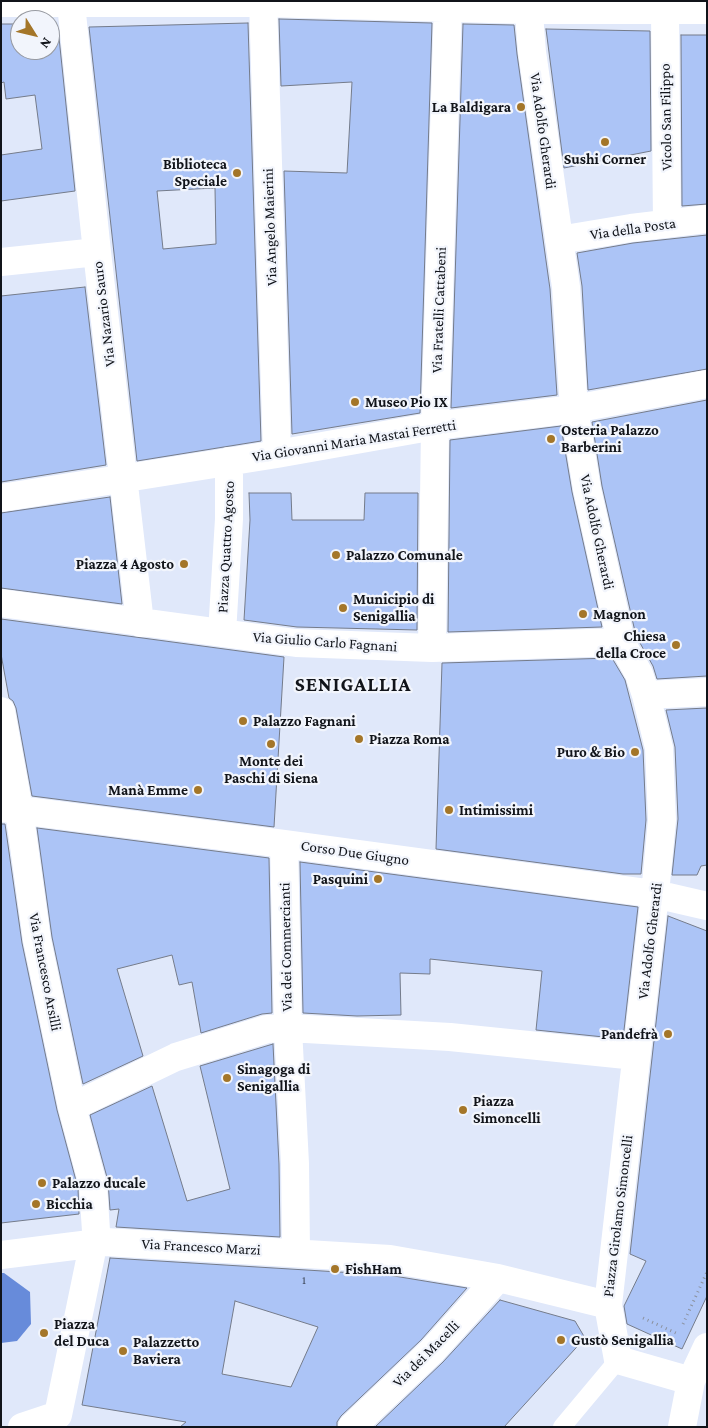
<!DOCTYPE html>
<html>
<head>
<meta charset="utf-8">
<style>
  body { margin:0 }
  #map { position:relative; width:708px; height:1428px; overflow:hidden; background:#e0e8fa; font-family:"Crimson Pro",serif }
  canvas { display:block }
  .frame { position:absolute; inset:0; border:2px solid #11141a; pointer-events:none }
  .north { position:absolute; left:10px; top:10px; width:50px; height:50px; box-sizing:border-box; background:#f2f5fc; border:1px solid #989ba2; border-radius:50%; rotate:126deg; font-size:14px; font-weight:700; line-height:20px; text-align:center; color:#11141a }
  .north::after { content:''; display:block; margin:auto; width:18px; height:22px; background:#a47629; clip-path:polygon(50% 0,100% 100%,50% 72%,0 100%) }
</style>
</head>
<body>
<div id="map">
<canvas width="708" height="1428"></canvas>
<div class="frame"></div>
<div class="north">N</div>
</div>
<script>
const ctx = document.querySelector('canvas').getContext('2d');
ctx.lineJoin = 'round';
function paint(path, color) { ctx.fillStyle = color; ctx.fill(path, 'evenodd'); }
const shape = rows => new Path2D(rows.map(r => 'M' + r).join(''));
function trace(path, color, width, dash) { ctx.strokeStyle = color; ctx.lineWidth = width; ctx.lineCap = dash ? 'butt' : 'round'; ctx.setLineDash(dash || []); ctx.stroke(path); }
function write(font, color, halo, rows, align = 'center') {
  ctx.font = font + ' "Crimson Pro",serif'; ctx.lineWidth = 4.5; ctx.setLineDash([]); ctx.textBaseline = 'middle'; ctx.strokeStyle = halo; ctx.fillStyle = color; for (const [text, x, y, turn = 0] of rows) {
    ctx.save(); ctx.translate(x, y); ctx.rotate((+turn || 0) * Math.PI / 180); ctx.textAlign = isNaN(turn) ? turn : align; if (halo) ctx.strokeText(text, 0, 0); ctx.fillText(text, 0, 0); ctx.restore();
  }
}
const water = shape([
  [1,1273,4,1273,30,1292,31,1324,17,1341,1,1343]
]);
const building = shape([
  [279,19,432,23,420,413,292,434,284,171,347,173,352,82,281,86,279,19],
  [248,23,261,441,137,461,89,27,248,23],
  [215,188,216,244,163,249,157,191,215,188],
  [1,24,20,24,20,50,50,50,50,25,56,25,58,28,75,191,1,201,1,155,42,149,35,95,6,99,4,82,1,83,1,24],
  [463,24,514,25,517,54,550,289,557,395,451,408,463,24],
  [546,29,650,31,651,151,564,168,546,29],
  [681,35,707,35,707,204,682,206,681,35],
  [707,235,707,369,588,390,582,286,577,253,633,243,707,235],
  [85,287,106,465,1,482,1,296,85,287],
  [707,400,707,676,657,679,653,666,636,636,602,486,592,422,707,400],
  [561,426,572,492,602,627,448,632,450,440,561,426],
  [249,493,291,493,292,520,364,520,365,493,418,493,417,630,297,627,244,620,250,520,249,493],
  [110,497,122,604,1,588,1,513,110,497],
  [1,619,284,657,274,827,32,796,16,708,13,701,9,698,1,654,1,619],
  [612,658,625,680,643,750,646,820,641,874,623,874,436,849,442,663,612,658],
  [707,708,707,865,701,866,697,875,672,875,678,819,675,747,666,710,707,708],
  [1,824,5,824,22,943,57,1110,78,1188,79,1214,1,1223,1,824],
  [37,828,269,858,272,1013,262,1014,201,1033,192,982,179,985,172,955,117,969,143,1056,83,1084,52,937,37,828],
  [300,862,638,907,623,1039,536,1030,542,971,430,959,430,974,400,973,401,1015,357,1016,303,1013,300,862],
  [668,916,707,931,707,1296,682,1349,627,1324,624,1306,646,1261,630,1254,668,916],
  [273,1044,279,1164,280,1237,116,1227,119,1209,110,1210,108,1181,90,1115,152,1086,187,1201,230,1189,200,1066,273,1044],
  [110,1258,388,1275,467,1288,421,1340,341,1416,337,1422,337,1427,180,1427,186,1422,82,1405,110,1258],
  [235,1301,318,1327,291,1387,222,1374,235,1301],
  [500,1300,575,1321,585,1338,504,1427,375,1427,443,1362,500,1300]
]);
const path = shape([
  [643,1318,678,1334],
  [683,1324,707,1272]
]);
const lane = shape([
  [562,1427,618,1360]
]);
const street = shape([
  [263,1,277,454],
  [528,1,532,52,566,287,574,409,587,489,621,642,639,674,646,695,659,748,662,820,655,894,608,1305,618,1360,691,1381],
  [1,3,263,3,528,10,707,10],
  [71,4,97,252,140,623],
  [665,10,667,224],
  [559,240,631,228,707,219],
  [1,262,97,252],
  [1,498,277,454,435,426,574,409,707,384],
  [1,603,296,643,432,648,621,642],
  [222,633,229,519,229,461],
  [432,648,435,426,448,1],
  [646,695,707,692],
  [1,711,19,810,37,940,72,1107,93,1185,96,1231,58,1415],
  [3,808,284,844,655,894,707,906],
  [72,1107,176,1057,267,1029,288,1028,284,844],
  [296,1252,295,1164,288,1028,450,1037,636,1056],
  [1,1255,106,1242,390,1259,498,1278,608,1305],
  [22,1427,58,1415],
  [352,1427,432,1351,498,1278],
  [682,1427,691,1381,707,1347]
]);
const markers = [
  [521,107,5,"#a47629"],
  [605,142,5,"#a47629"],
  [237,173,5,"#a47629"],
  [355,402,5,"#a47629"],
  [551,439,5,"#a47629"],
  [336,555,5,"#a47629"],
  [184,564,5,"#a47629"],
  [343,608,5,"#a47629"],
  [583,614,5,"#a47629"],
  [676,645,5,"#a47629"],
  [243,721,5,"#a47629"],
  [359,739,5,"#a47629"],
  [271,744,5,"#a47629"],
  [635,752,5,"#a47629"],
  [198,790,5,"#a47629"],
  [449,810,5,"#a47629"],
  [378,879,5,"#a47629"],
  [668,1034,5,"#a47629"],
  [227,1078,5,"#a47629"],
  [463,1110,5,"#a47629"],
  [42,1183,5,"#a47629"],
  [36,1204,5,"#a47629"],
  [335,1269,5,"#a47629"],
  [44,1333,5,"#a47629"],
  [561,1340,5,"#a47629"],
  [123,1351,5,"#a47629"]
];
const numberNames = [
  ["1",304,1280]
];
const poiNames = [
  ["La Baldigara",511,107,"right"],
  ["Sushi Corner",605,159,"center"],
  ["Biblioteca",227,164,"right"],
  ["Speciale",227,181,"right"],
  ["Museo Pio IX",365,402],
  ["Osteria Palazzo",561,430],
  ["Barberini",561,447],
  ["Palazzo Comunale",346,555],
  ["Piazza 4 Agosto",174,564,"right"],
  ["Municipio di",353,599],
  ["Senigallia",353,616],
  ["Magnon",593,614],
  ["Chiesa",666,636,"right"],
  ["della Croce",666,653,"right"],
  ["Palazzo Fagnani",253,721],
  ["Piazza Roma",369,739],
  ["Puro & Bio",625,752,"right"],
  ["Monte dei",271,761,"center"],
  ["Paschi di Siena",271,778,"center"],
  ["Manà Emme",188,790,"right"],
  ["Intimissimi",459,810],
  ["Pasquini",368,879,"right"],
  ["Pandefrà",658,1034,"right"],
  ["Sinagoga di",237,1069],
  ["Senigallia",237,1086],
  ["Piazza",473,1101],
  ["Simoncelli",473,1118],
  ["Palazzo ducale",52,1183],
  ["Bicchia",46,1204],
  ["FishHam",345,1269],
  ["Piazza",54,1324],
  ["del Duca",54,1341],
  ["Gustò Senigallia",571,1340],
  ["Palazzetto",133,1342],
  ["Baviera",133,1359]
];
const streetNames = [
  ["Vicolo San Filippo",666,117,-91],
  ["Via Adolfo Gherardi",543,131,82],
  ["Via Angelo Maierini",270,227,-92],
  ["Via della Posta",633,229,-8],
  ["Via Fratelli Cattabeni",439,310,-88],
  ["Via Nazario Sauro",104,314,-97],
  ["Via Giovanni Maria Mastai Ferretti",354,441,-9],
  ["Via Adolfo Gherardi",597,532,78],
  ["Piazza Quattro Agosto",226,547,-87],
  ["Via Giulio Carlo Fagnani",325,642,4],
  ["Corso Due Giugno",355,853,8],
  ["Via Adolfo Gherardi",650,941,-83],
  ["Via dei Commercianti",286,947,-91],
  ["Via Francesco Arsilli",45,972,79],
  ["Piazza Girolamo Simoncelli",618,1216,-83],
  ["Via Francesco Marzi",201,1247,3],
  ["Via dei Macelli",426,1354,-45]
];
const districtNames = [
  ["SENIGALLIA",353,685]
];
paint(water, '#678bda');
paint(building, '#acc4f6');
trace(building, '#747b8a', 1);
trace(path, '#8b919e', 3, [1, 4]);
trace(lane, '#fff', 18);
trace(street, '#fff', 28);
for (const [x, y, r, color] of markers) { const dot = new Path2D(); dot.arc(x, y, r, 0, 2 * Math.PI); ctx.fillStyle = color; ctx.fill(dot); trace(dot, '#f2f5fc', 2); }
write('12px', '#384051', null, numberNames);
write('bold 15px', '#11141a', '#f2f5fc', poiNames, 'left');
write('15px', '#11141a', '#f2f5fc', streetNames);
ctx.letterSpacing = '1px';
write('bold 20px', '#11141a', '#f2f5fc', districtNames);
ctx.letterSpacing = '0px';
</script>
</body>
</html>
